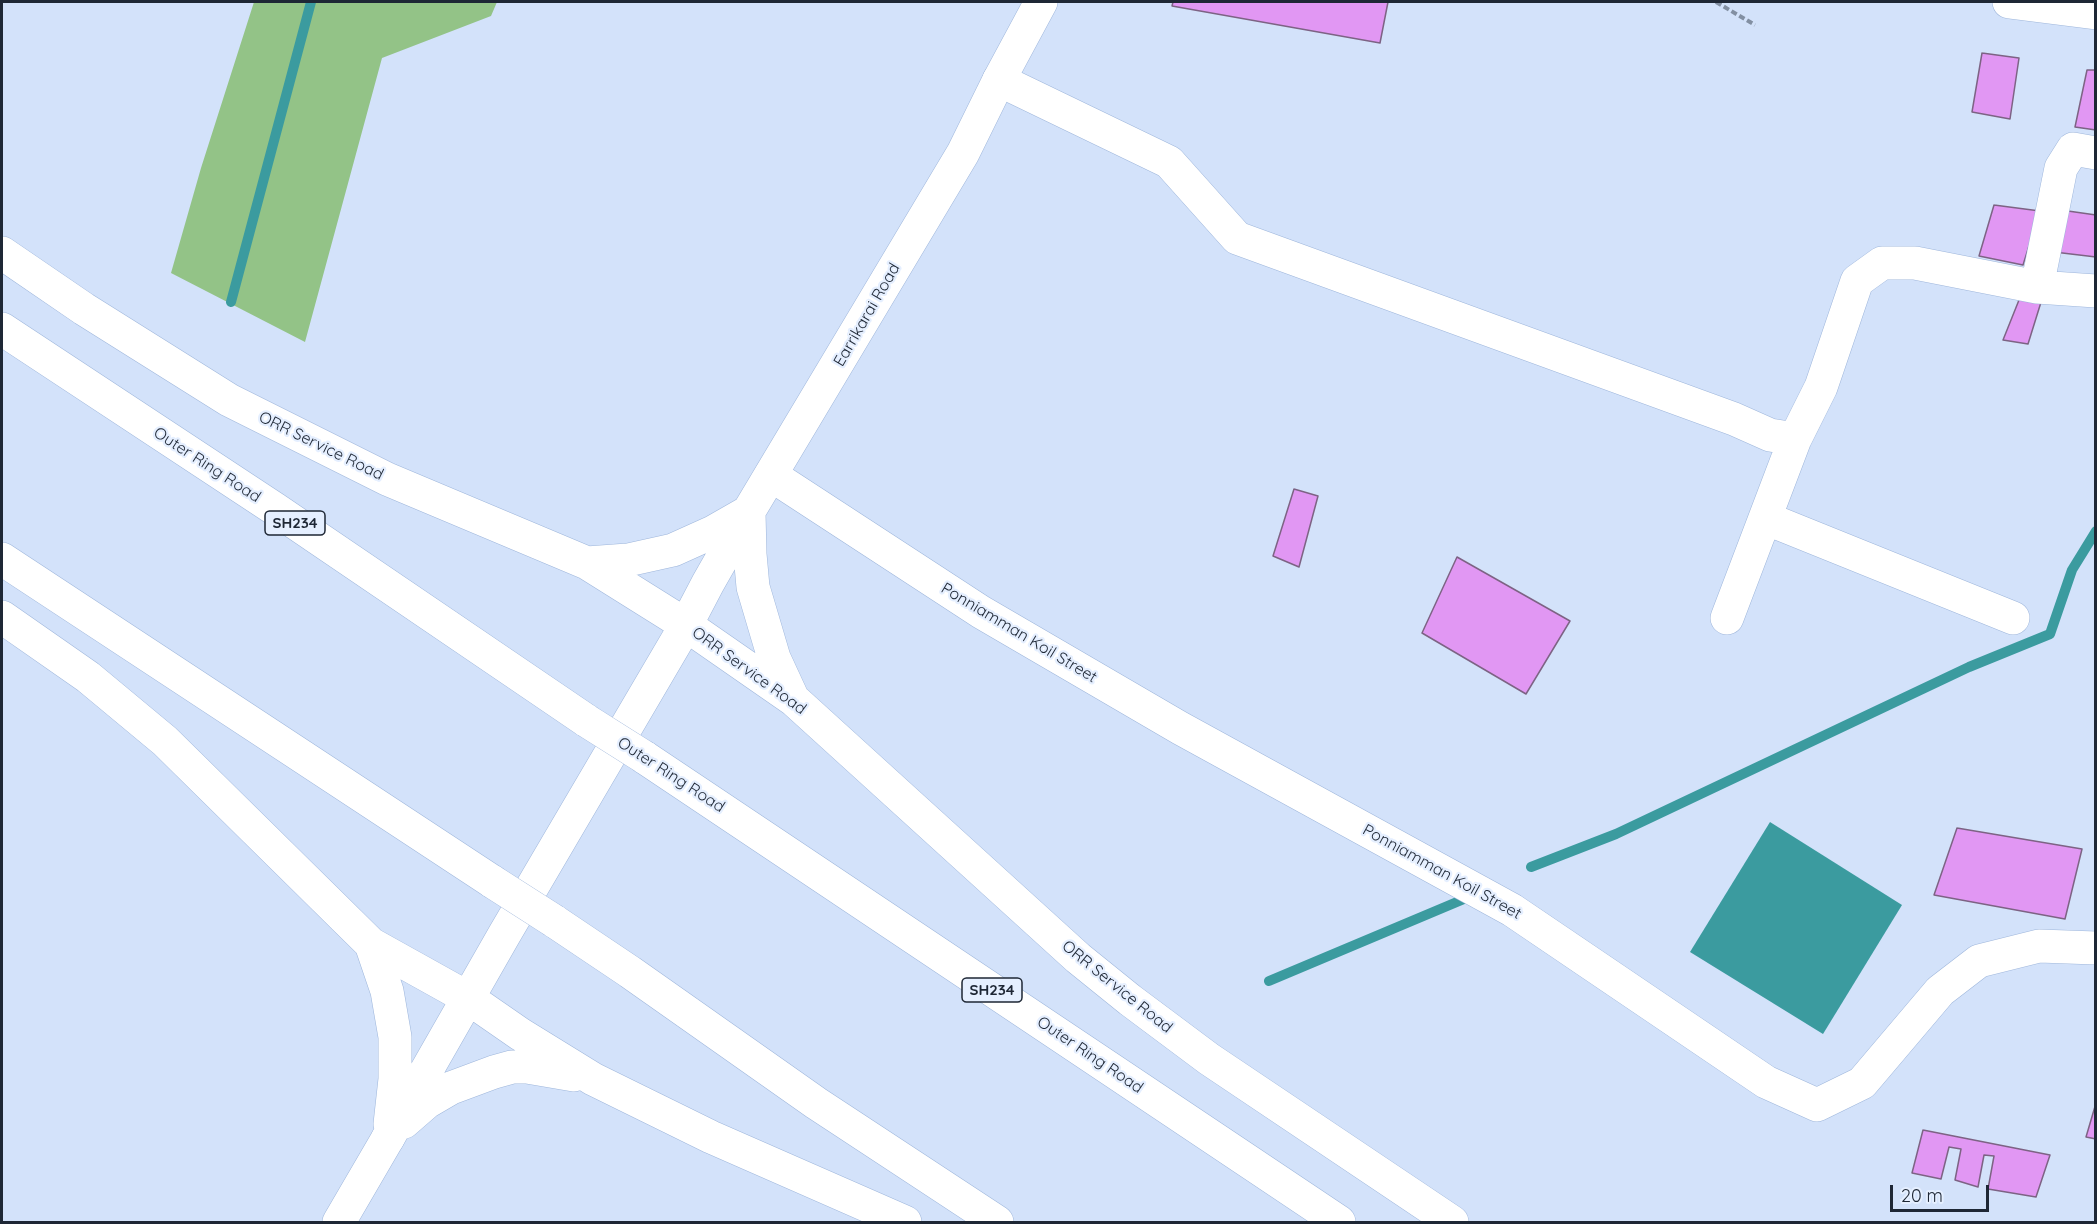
<!DOCTYPE html>
<html>
<head>
<meta charset="utf-8">
<style>
  body { margin:0 }
  #map { position:relative; width:2097px; height:1224px; overflow:hidden; background:#d3e2fa; font-family:Quicksand,sans-serif }
  canvas { display:block }
  .frame { position:absolute; inset:0; border:3px solid #1e2735; pointer-events:none }
  .scale { position:absolute; left:1890px; top:1185px; width:99px; height:27px; box-sizing:border-box; border:3px solid #1e2735; border-top:0; padding-left:8px; font-size:18px; line-height:21px; white-space:nowrap; color:#1e2735; -webkit-text-stroke:4px #e5efff; paint-order:stroke }
</style>
</head>
<body>
<div id="map">
<canvas width="2097" height="1224"></canvas>
<div class="frame"></div>
<div class="scale">20 m</div>
</div>
<script>
const ctx = document.querySelector('canvas').getContext('2d');
ctx.lineJoin = 'round';
function paint(path, color) { ctx.fillStyle = color; ctx.fill(path, 'evenodd'); }
const shape = rows => new Path2D(rows.map(r => 'M' + r).join(''));
function trace(path, color, width, dash) { ctx.strokeStyle = color; ctx.lineWidth = width; ctx.lineCap = dash ? 'butt' : 'round'; ctx.setLineDash(dash || []); ctx.stroke(path); }
function write(font, color, halo, rows, align = 'center') {
  ctx.font = font + ' Quicksand,sans-serif'; ctx.lineWidth = 4.5; ctx.setLineDash([]); ctx.textBaseline = 'middle'; ctx.strokeStyle = halo; ctx.fillStyle = color; for (const [text, x, y, turn = 0] of rows) {
    ctx.save(); ctx.translate(x, y); ctx.rotate((+turn || 0) * Math.PI / 180); ctx.textAlign = isNaN(turn) ? turn : align; if (halo) ctx.strokeText(text, 0, 0); ctx.fillText(text, 0, 0); ctx.restore();
  }
}
const green = shape([
  [254,2,497,2,491,16,382,58,305,342,171,273,201,168]
]);
const water = shape([
  [1770,822,1902,905,1823,1034,1690,952]
]);
const stream = shape([
  [231,302,311,2],
  [1531,867,1616,834,1969,667,2050,634,2072,570,2096,531],
  [1269,981,1464,899]
]);
const building = shape([
  [1173,2,1388,2,1380,43,1172,6,1173,2],
  [1982,53,2019,58,2010,119,1972,112,1982,53],
  [2087,70,2096,70,2096,130,2075,127,2087,70],
  [1994,205,2040,211,2023,265,1979,256,1994,205],
  [2061,210,2096,215,2096,257,2054,252,2061,210],
  [2021,295,2042,299,2028,344,2003,340,2021,295],
  [1294,489,1318,496,1299,567,1273,556,1294,489],
  [1457,557,1570,621,1526,694,1422,633,1457,557],
  [1957,828,2082,849,2065,919,1934,895,1957,828],
  [2096,1103,2096,1139,2086,1137,2096,1103],
  [1923,1130,2050,1155,2036,1197,1988,1189,1994,1156,1984,1155,1978,1187,1955,1180,1961,1149,1949,1147,1941,1179,1912,1173,1923,1130]
]);
const path = shape([
  [1716,2,1755,25]
]);
const minor = shape([
  [2009,2,2096,13],
  [999,80,1169,162,1237,238,1734,419,1770,435,1795,439,1821,387,1857,281,1882,263,1915,263,2037,287,2096,291],
  [2037,287,2061,168,2073,149,2096,153],
  [771,475,981,612,1180,728,1512,910,1766,1082,1817,1105,1862,1083,1940,991,1979,961,2039,946,2096,948],
  [1765,518,2013,618],
  [1727,618,1795,439],
  [339,1222,388,1138]
]);
const major = shape([
  [2,253,84,309,229,400,387,479,587,563,686,625,794,700,1078,958,1130,1000,1209,1059,1452,1222],
  [749,513,750,554,753,587,774,658,792,697],
  [587,563,628,560,673,550,713,532,748,512],
  [2,617,88,677,165,741,371,944,468,998,520,1034,593,1079,711,1137,905,1222],
  [371,944,387,991,395,1037,395,1079,390,1124],
  [404,1122,427,1102,451,1088,494,1072,512,1067,527,1067,574,1075],
  [388,1138,504,935,686,625,708,583,749,511,963,153,999,80,1041,2]
]);
const highway = shape([
  [2,329,275,509,587,721],
  [2,559,493,882],
  [644,757,1339,1222],
  [554,921,630,972,816,1103,997,1222]
]);
const highwayBridge = shape([
  [587,721,644,757],
  [493,882,554,921]
]);
const shields = [
  [295,523,60],
  [992,990,60]
];
const shieldNames = [
  ["SH234",295,523],
  ["SH234",992,990]
];
const streetNames = [
  ["Earrikarai Road",867,315,-60],
  ["ORR Service Road",321,446,26],
  ["Outer Ring Road",207,465,33],
  ["Ponniamman Koil Street",1019,633,31],
  ["ORR Service Road",749,671,36],
  ["Outer Ring Road",671,775,33],
  ["Ponniamman Koil Street",1442,872,29],
  ["ORR Service Road",1117,987,39],
  ["Outer Ring Road",1090,1055,34]
];
paint(green, '#93c387');
paint(water, '#3b9b9f');
trace(stream, '#3b9b9f', 10);
paint(building, '#e197f3');
trace(building, '#7d6384', 1.5);
trace(minor, '#9eb6db', 34);
trace(major, '#9eb6db', 34);
trace(highway, '#9eb6db', 34);
trace(path, '#828fa2', 4, [6, 3]);
trace(minor, '#fff', 33);
trace(major, '#fff', 33);
trace(highway, '#fff', 33);
trace(highwayBridge, '#9eb6db', 34, []);
trace(highwayBridge, '#fff', 33);
for (const [x, y, w] of shields) { const box = new Path2D(); box.roundRect(x - w / 2, y - 12, w, 24, 4.5); ctx.fillStyle = '#e5efff'; ctx.fill(box); trace(box, '#1e2735', 1.5); }
write('bold 15px', '#1e2735', null, shieldNames);
write('16px', '#1e2735', '#e5efff', streetNames);
</script>
</body>
</html>
